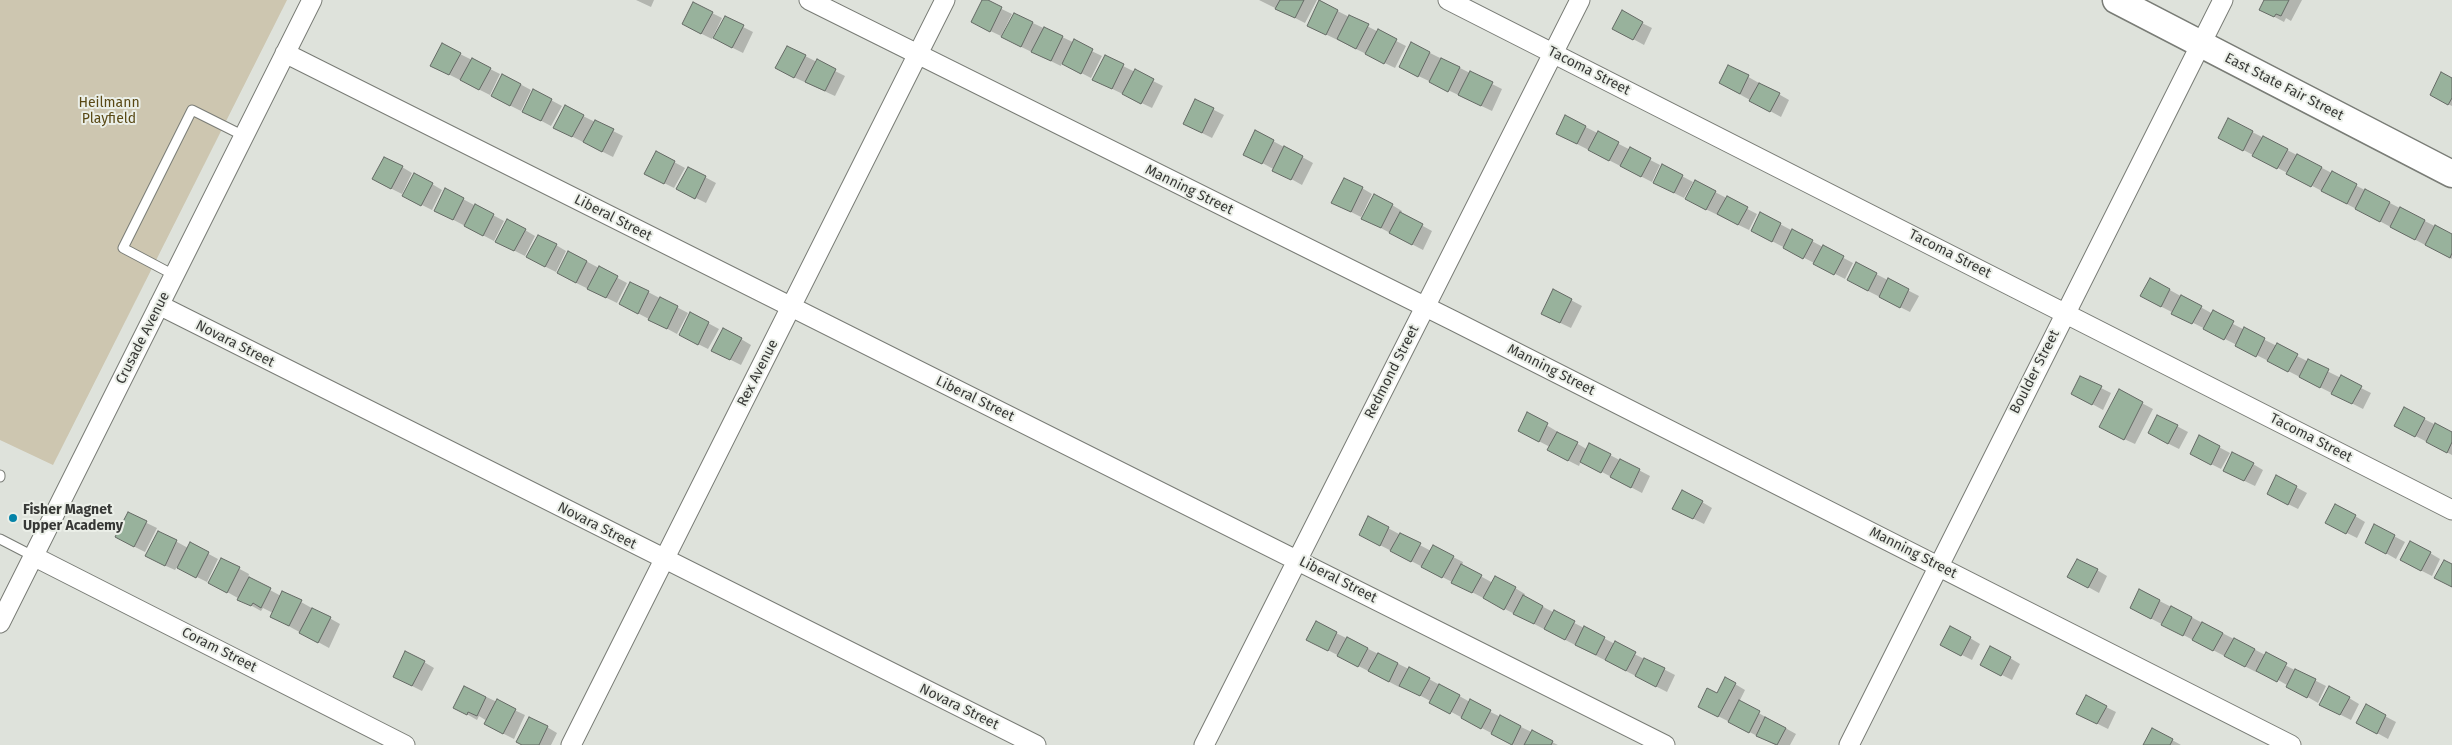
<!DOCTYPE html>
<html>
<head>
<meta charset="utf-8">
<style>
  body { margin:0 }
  canvas { display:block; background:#dee2db }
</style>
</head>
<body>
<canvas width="2452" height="745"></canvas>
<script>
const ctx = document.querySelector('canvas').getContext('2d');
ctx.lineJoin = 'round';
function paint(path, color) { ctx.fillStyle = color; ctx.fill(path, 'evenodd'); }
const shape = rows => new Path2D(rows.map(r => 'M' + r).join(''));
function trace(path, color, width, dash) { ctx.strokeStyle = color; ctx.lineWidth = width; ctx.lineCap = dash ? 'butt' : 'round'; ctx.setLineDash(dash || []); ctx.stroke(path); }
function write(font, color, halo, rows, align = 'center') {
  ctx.font = font + ' "Fira Sans",sans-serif'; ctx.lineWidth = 4; ctx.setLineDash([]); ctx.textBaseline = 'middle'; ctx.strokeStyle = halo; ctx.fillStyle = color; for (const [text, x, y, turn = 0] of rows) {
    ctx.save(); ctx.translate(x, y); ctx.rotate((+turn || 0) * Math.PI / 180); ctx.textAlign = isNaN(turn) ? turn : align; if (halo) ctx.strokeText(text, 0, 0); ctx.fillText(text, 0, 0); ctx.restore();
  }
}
const green = shape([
  [0,0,287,0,53,465,0,440]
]);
const shadow = shape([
  [636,0,654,0,651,7],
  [983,0,1012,14,1001,36,982,27],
  [1259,0,1317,0,1305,23],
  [2265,0,2302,0,2291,21,2286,18,2284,22,2271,15],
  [1320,2,1406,46,1395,68,1319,31],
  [712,13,722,18,712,39,694,30],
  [1014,14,1102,56,1091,78,1062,63,1061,66,1013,43],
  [725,18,753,32,743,53,725,44],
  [1642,23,1652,28,1644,45,1624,34],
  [1412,44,1502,89,1492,111,1410,72],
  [460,54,500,74,490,95,442,71],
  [805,56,845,76,835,96,787,74],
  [1105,57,1163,86,1152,108,1104,85],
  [1729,66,1789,100,1781,117,1730,89],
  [503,75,531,90,521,111,503,102],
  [2452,79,2452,106,2441,101],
  [534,91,562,106,551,126,534,117],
  [1196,101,1224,115,1212,138,1194,129],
  [583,116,623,136,613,157,565,133],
  [1566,117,1660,165,1652,182,1567,139],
  [2229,120,2452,235,2452,259,2230,143],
  [1273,141,1313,163,1302,185,1257,160],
  [674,162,685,168,674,188,656,179],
  [1663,166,1693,182,1684,198,1664,188],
  [402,167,412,173,402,194,384,185],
  [688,168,716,183,706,203,688,194],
  [432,184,442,190,432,210,414,201],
  [1362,188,1372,194,1361,217,1343,208],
  [446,190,504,221,494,241,446,216],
  [1715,192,1757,214,1749,230,1697,205],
  [1392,205,1402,211,1401,214,1432,231,1423,250,1373,224],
  [1761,214,1853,263,1845,279,1762,236],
  [525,230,535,236,525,256,507,247],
  [556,245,566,251,556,272,538,263],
  [569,252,627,283,617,303,568,279],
  [1876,274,1919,296,1910,312,1858,286],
  [2150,279,2213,314,2371,393,2363,409,2152,302],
  [631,283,688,313,677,334,630,309],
  [1554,291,1582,306,1571,328,1552,319],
  [691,314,719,329,708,349,690,340],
  [741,339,751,345,741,365,723,356],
  [2101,388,2111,393,2103,410,2083,399],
  [2119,391,2153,409,2135,444,2111,433],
  [1528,414,1588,450,1610,455,1650,476,1642,493,1581,461,1579,466,1559,456,1550,447,1529,436],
  [2158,416,2188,432,2179,449,2159,439],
  [2424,419,2452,433,2452,455,2406,431],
  [2200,437,2230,453,2221,469,2201,459],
  [2253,464,2263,470,2255,486,2234,476],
  [2277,477,2307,493,2298,509,2278,499],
  [1702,502,1712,508,1704,524,1684,514],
  [128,514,157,528,145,552,127,543],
  [2355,516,2365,522,2357,538,2337,528],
  [1369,518,1431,551,1453,557,1463,562,1462,566,1493,583,1515,588,1525,594,1524,597,1675,675,1667,692,1370,540],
  [2375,526,2405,542,2396,559,2377,548],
  [159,532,188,548,190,544,218,559,207,582,177,567,175,570,157,562],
  [2430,553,2440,559,2432,576,2412,566],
  [221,559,249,574,248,578,281,596,301,602,340,624,329,648,281,622,273,613,263,608,261,611,220,588],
  [2097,570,2107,576,2099,593,2079,582],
  [2140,591,2326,686,2318,703,2273,677,2257,670,2256,672,2142,614],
  [1336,633,1429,679,1470,702,1558,745,1514,745,1400,685,1399,687,1318,645],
  [1970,638,1980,644,1972,660,1952,650],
  [2010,658,2020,664,2012,680,1992,670],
  [424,662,434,668,422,691,404,682],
  [1735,684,1745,690,1739,702,1796,734,1790,745,1775,745,1710,712,1717,694],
  [465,687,525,715,514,739,496,730,487,721,479,716,477,720,465,713],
  [2349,698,2359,704,2351,720,2331,710],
  [2366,706,2396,722,2388,739,2368,728],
  [2106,707,2116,712,2108,729,2088,719],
  [547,727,557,733,551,745,524,745],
  [2172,740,2181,745,2145,745]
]);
const building = shape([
  [982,0,988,0,1002,7,990,32,971,22,982,0],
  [1280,0,1304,0,1295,18,1275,9,1280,0],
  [1319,0,1338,10,1326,35,1307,26,1319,0],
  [2264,0,2289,0,2281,16,2276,14,2274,17,2259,10,2264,0],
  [693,2,713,12,701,34,682,24,693,2],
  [1622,10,1643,22,1633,40,1612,29,1622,10],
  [1014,13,1033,22,1021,47,1001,37,1014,13],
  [1349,15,1369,24,1356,49,1337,39,1349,15],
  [725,16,744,25,732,48,713,38,725,16],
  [1044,27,1063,36,1051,61,1031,52,1044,27],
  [1378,29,1397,39,1384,64,1365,54,1378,29],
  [1074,39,1093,49,1081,74,1062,64,1074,39],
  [1411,42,1430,52,1418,77,1399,67,1411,42],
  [442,43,461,53,449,75,430,66,442,43],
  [787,46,806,55,794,78,775,68,787,46],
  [1105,55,1124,64,1112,89,1092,80,1105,55],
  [472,58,491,68,479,90,460,80,472,58],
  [1441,58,1460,67,1448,92,1429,82,1441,58],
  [817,59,836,69,825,91,805,82,817,59],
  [1728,65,1749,75,1740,94,1719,83,1728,65],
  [1135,69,1154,79,1141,104,1122,94,1135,69],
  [1470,71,1493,82,1481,106,1458,95,1470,71],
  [2441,72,2452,78,2452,98,2448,105,2430,95,2441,72],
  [502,74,521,84,510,106,491,96,502,74],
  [1759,83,1780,93,1770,112,1749,101,1759,83],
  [533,89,552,99,541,121,522,112,533,89],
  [1195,99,1214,108,1202,133,1183,124,1195,99],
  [565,105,584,115,572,137,553,128,565,105],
  [1565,115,1586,126,1577,144,1556,134,1565,115],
  [2228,118,2253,131,2243,151,2218,138,2228,118],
  [595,120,614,129,602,152,583,142,595,120],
  [1255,130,1274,140,1262,164,1243,155,1255,130],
  [1598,131,1619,142,1609,161,1588,150,1598,131],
  [2263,136,2288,149,2277,169,2252,156,2263,136],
  [1284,146,1303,156,1291,180,1272,171,1284,146],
  [1630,147,1651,158,1641,177,1620,166,1630,147],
  [656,151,675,161,664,184,644,174,656,151],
  [2297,154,2322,167,2311,187,2286,174,2297,154],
  [384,157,403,166,391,189,372,179,384,157],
  [1662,164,1683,175,1674,193,1653,183,1662,164],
  [688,167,706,176,695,199,676,189,688,167],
  [2332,171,2357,184,2347,204,2321,191,2332,171],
  [414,173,433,183,421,206,402,196,414,173],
  [1344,178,1363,187,1351,212,1331,203,1344,178],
  [1695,180,1716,191,1706,210,1685,199,1695,180],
  [445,188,464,198,453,220,434,211,445,188],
  [2365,189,2390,202,2380,222,2355,209,2365,189],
  [1374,194,1393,204,1381,228,1361,219,1374,194],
  [1727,196,1748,207,1738,225,1717,214,1727,196],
  [475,204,494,214,483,236,464,226,475,204],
  [2400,207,2425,220,2415,240,2390,227,2400,207],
  [1400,212,1423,224,1412,245,1389,233,1400,212],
  [1760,212,1781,223,1772,242,1751,231,1760,212],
  [507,219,526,229,514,251,495,242,507,219],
  [2435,225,2452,234,2452,253,2450,258,2425,245,2435,225],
  [1792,229,1813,240,1803,259,1783,248,1792,229],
  [538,235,557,244,545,267,526,257,538,235],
  [1823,245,1844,256,1834,275,1813,264,1823,245],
  [568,251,587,261,576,283,557,273,568,251],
  [1856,262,1877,273,1868,291,1847,280,1856,262],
  [599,266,618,276,606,298,587,289,599,266],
  [1888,278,1909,289,1900,308,1879,297,1888,278],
  [2150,278,2170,289,2161,307,2140,296,2150,278],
  [630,282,649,291,638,314,619,304,630,282],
  [1553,289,1572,299,1560,323,1541,314,1553,289],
  [2181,295,2202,306,2192,324,2171,314,2181,295],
  [660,297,678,306,667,329,648,320,660,297],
  [2213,310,2234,321,2224,340,2203,329,2213,310],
  [690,312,709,322,698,345,679,335,690,312],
  [2244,327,2265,338,2256,357,2235,346,2244,327],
  [723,328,742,338,730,360,711,351,723,328],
  [2277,343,2298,354,2288,372,2267,361,2277,343],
  [2308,359,2329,369,2320,388,2299,377,2308,359],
  [2341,375,2362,386,2352,404,2331,394,2341,375],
  [2080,376,2102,386,2092,405,2071,394,2080,376],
  [2119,389,2143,402,2124,440,2099,427,2119,389],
  [2404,407,2425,418,2415,437,2394,426,2404,407],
  [1527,412,1548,423,1539,442,1518,431,1527,412],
  [2157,415,2178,425,2168,444,2148,433,2157,415],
  [2435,423,2452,432,2452,442,2447,453,2426,442,2435,423],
  [1557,432,1578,442,1568,461,1547,450,1557,432],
  [2199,435,2220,446,2211,465,2190,454,2199,435],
  [1589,443,1611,454,1601,473,1580,462,1589,443],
  [2232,452,2254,463,2244,481,2223,471,2232,452],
  [1620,459,1640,469,1631,488,1610,477,1620,459],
  [2276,475,2297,486,2288,505,2267,494,2276,475],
  [1682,490,1703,501,1693,519,1672,509,1682,490],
  [2335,504,2356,515,2346,534,2325,523,2335,504],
  [128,512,147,521,134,547,115,537,128,512],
  [1368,516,1389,527,1380,546,1359,535,1368,516],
  [2374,524,2395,535,2386,554,2365,543,2374,524],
  [158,531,177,540,165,566,145,556,158,531],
  [1400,533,1421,543,1411,562,1390,551,1400,533],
  [2410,541,2431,552,2421,571,2400,560,2410,541],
  [190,542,209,552,196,578,177,568,190,542],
  [1433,545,1454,556,1442,578,1421,567,1433,545],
  [221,558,240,567,227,593,208,583,221,558],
  [2077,559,2098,569,2088,588,2067,577,2077,559],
  [2444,560,2452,564,2452,587,2434,578,2444,560],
  [1461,564,1482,575,1472,593,1451,583,1461,564],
  [1495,576,1516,587,1504,610,1483,598,1495,576],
  [249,577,271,588,261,608,253,603,251,606,237,600,249,577],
  [2139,589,2160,600,2151,619,2130,608,2139,589],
  [282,591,302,600,289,626,270,617,282,591],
  [1523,595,1543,606,1534,624,1513,614,1523,595],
  [2171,606,2192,617,2183,636,2161,625,2171,606],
  [312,608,331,617,318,643,299,633,312,608],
  [1554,610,1575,621,1565,640,1544,629,1554,610],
  [1316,621,1337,632,1328,651,1306,640,1316,621],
  [2202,622,2223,633,2213,651,2192,640,2202,622],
  [1584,626,1605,637,1596,655,1575,645,1584,626],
  [1950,626,1971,637,1961,656,1940,645,1950,626],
  [1347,637,1368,648,1358,667,1337,656,1347,637],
  [2234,638,2255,649,2245,667,2224,656,2234,638],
  [1615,641,1636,652,1626,671,1605,660,1615,641],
  [1990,646,2011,657,2001,676,1980,665,1990,646],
  [405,651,425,661,412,686,393,677,405,651],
  [2266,652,2287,663,2277,682,2256,671,2266,652],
  [1378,653,1398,663,1389,682,1368,671,1378,653],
  [1644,658,1665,668,1656,687,1635,676,1644,658],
  [1409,667,1430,678,1420,696,1399,686,1409,667],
  [2295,669,2316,679,2307,698,2286,687,2295,669],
  [1725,677,1736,683,1718,717,1698,707,1707,688,1717,693,1725,677],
  [1439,684,1460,695,1450,714,1429,703,1439,684],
  [464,686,486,697,477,716,468,712,467,715,453,708,464,686],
  [2329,686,2350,697,2340,715,2319,705,2329,686],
  [2086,695,2107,706,2097,724,2076,714,2086,695],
  [497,699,516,709,503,734,484,724,497,699],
  [1470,699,1491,710,1481,729,1461,718,1470,699],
  [1739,700,1760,711,1749,733,1728,722,1739,700],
  [2366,704,2386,715,2377,734,2356,723,2366,704],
  [1500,715,1521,726,1512,745,1491,734,1500,715],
  [529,717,548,726,539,745,522,745,516,742,529,717],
  [1765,717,1786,728,1777,745,1756,736,1765,717],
  [2152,728,2173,739,2170,745,2143,745,2152,728],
  [1532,730,1553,741,1551,745,1524,745,1532,730]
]);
const lane = shape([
  [174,275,123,248,192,110,244,136],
  [0,475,0,477],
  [0,539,33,556]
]);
const street = shape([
  [809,0,1454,321,2291,745],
  [1448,0,2452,510],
  [285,53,1665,745],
  [159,305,1036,745],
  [33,556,405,745],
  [0,623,312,0],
  [571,745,945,0],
  [1204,745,1580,0],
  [1849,745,2223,0]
]);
const secondary = shape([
  [2116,0,2452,174]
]);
const markers = [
  [13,518,5,"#0583a8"]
];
const streetNames = [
  ["Tacoma Street",1589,71,27],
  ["East State Fair Street",2284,87,27],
  ["Manning Street",1189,190,26],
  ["Liberal Street",613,218,27],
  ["Tacoma Street",1950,254,27],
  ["Crusade Avenue",143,338,-63],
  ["Novara Street",235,344,27],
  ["Manning Street",1551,370,27],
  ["Redmond Street",1392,372,-63],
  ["Boulder Street",2035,372,-63],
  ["Rex Avenue",758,373,-63],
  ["Liberal Street",975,399,26],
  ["Tacoma Street",2311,438,27],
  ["Novara Street",597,526,27],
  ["Manning Street",1913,553,27],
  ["Liberal Street",1338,580,27],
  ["Coram Street",219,650,27],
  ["Novara Street",959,707,26]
];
const parkNames = [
  ["Heilmann",109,103],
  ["Playfield",109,119]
];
const poiNames = [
  ["Fisher Magnet",23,510],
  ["Upper Academy",23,526]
];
paint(green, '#cdc6b0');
paint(shadow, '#0003');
paint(building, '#98b29c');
trace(building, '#656a65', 1);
trace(lane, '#797c76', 11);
trace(street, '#797c76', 21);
trace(secondary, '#797c76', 29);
trace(lane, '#fff', 9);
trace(street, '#fff', 19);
trace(secondary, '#fff', 26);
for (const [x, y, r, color] of markers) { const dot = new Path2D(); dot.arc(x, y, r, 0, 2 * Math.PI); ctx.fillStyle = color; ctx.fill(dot); trace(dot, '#ebefe8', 2); }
write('14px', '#373836', '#ebefe8', streetNames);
write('14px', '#594814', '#ebefe8', parkNames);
write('bold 14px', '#373836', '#ebefe8', poiNames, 'left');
</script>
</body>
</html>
